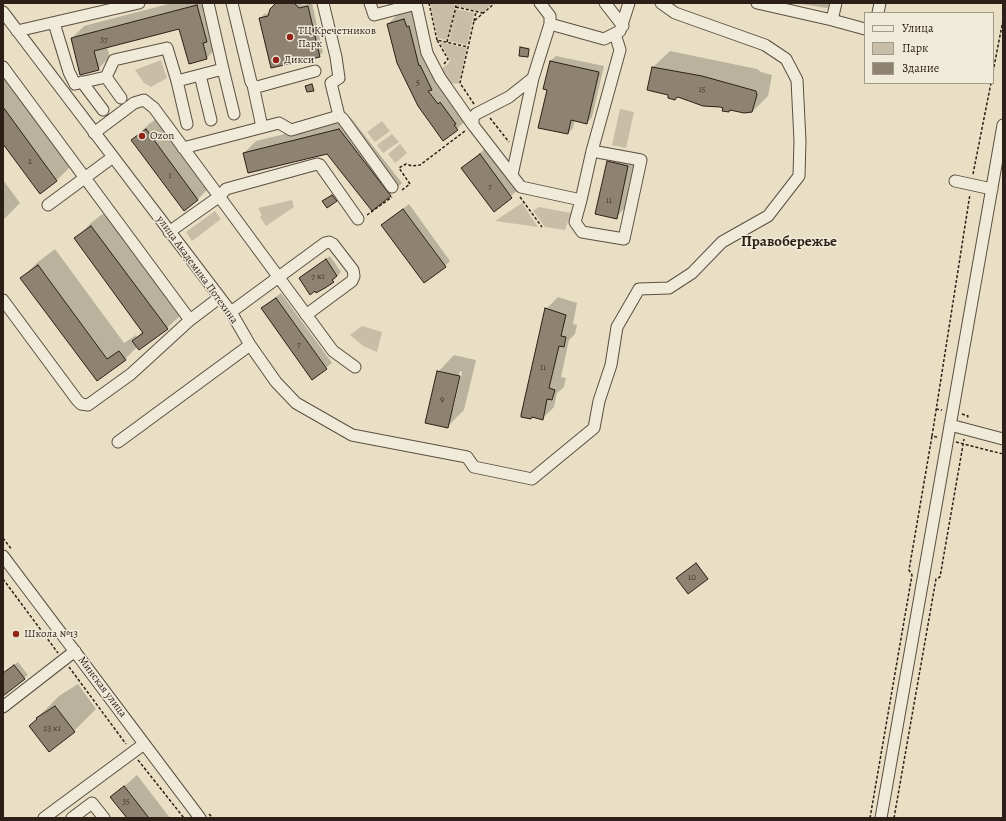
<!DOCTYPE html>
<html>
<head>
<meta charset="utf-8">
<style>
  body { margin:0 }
  #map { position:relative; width:1006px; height:821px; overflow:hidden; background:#e8dfc4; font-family:Alegreya,serif }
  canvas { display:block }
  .frame { position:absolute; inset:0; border:4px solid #2c1f17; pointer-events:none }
  .legend { position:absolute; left:864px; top:12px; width:130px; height:72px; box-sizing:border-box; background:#f0ead9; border:1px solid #a2998b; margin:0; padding:5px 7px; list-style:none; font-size:12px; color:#2c1f17 }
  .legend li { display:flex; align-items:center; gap:8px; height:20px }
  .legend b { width:20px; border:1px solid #a2998b }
</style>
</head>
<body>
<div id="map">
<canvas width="1006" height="821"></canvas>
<div class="frame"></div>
<ul class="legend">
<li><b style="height:5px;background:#f0ead9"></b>Улица</li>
<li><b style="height:11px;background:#c8bea7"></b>Парк</li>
<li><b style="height:11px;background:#8e8371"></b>Здание</li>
</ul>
</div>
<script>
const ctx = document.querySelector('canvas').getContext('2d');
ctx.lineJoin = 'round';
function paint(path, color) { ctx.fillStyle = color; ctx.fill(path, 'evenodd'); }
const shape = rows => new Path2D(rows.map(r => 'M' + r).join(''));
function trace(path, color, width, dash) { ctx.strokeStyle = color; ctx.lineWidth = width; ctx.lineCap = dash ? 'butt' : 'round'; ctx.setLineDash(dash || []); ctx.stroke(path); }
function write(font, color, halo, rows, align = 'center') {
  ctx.font = font + ' Alegreya,serif'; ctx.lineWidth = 3; ctx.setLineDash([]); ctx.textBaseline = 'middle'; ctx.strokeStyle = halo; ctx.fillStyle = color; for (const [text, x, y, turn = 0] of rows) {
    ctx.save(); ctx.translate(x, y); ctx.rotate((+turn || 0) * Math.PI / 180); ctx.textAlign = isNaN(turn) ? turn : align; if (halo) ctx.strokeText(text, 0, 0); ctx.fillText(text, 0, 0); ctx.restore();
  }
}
const green = shape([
  [430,3,454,3,455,8,447,40,438,38],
  [456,3,493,3,483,12,457,6],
  [456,9,474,13,467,45,449,41],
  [440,42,467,48,459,83,450,84,441,69,448,64,450,60],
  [161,60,167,78,151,87,144,83,135,70],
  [620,109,634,112,626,148,612,145],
  [382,121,390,131,375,142,367,132],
  [392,134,399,142,383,153,377,145],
  [400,144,407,153,395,163,388,154],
  [292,200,294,207,266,226,260,217,262,215,258,208],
  [522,203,538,227,495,221],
  [539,207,571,213,565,230,545,227,533,211],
  [215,211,221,219,192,241,186,232],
  [362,326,382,332,377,352,363,346,350,335]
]);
const shadow = shape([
  [172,3,211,3,218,46,206,59,180,28,107,47,110,57,98,69,72,38,84,26],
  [276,3,301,3,303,5,312,3,323,52,319,56,261,18,264,14,271,13],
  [795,3,832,3,827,8],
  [416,7,431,54,470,117,444,140,388,24,400,12],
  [522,47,530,48,527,56,521,48],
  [670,51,757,69,761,72,772,75,768,96,751,113,731,109,729,111,724,108,669,94,653,67],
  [556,56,604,66,592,117,587,123,575,120,573,128,568,133,548,89,550,61],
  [3,69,73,164,57,180,40,192,3,142],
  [163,114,214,183,198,199,184,209,133,140,149,124],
  [351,118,402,183,390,195,328,153,244,153,256,141],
  [492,143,524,185,494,210,462,168],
  [620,149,640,154,628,205,616,217,608,162],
  [3,180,20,203,3,220],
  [409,204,450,261,445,266,382,225],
  [108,210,184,312,167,328,137,347,125,359,97,380,22,278,38,262,55,249,124,343,136,335,137,337,143,331,75,239,92,222],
  [330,256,341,272,333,281,317,292,300,278],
  [281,293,332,363,313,378,262,308],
  [558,297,577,303,573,324,577,325,575,334,569,340,561,377,566,378,564,387,557,393,554,407,542,419,523,416,546,309],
  [454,355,476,360,464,410,447,427,438,372],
  [460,371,462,372,453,409,451,409],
  [697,563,708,578,688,592,677,578],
  [18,662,28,675,3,694,3,673],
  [78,684,96,709,74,731,49,750,37,718,59,696],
  [137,775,170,818,128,818,112,797]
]);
const building = shape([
  [276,3,294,3,299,8,308,6,320,57,271,68,259,18,268,16,270,9,276,3],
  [197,5,207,42,203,43,207,59,189,64,179,29,94,51,99,70,80,75,71,38,197,5],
  [404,19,407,27,409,26,419,66,420,65,432,90,428,91,438,104,440,102,456,124,454,125,458,130,443,141,418,106,397,63,387,24,404,19],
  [520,47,529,49,528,57,519,56,520,47],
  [550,61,599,72,587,124,571,120,568,134,538,128,547,90,543,89,550,61],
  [652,67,702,76,756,91,757,95,752,112,744,113,730,110,729,112,722,111,723,108,720,107,703,106,678,97,676,98,675,100,668,98,668,95,647,90,652,67],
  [312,84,314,91,307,92,305,86,312,84],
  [3,107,57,181,40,194,3,144,3,107],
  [146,129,198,200,184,211,131,140,146,129],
  [339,129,391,196,372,211,327,154,248,173,243,153,339,129],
  [480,154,512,198,494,212,461,168,480,154],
  [607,161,628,166,617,219,595,214,607,161],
  [332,195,337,201,327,208,322,201,332,195],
  [403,209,446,267,424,283,381,225,403,209],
  [91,226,168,329,139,350,132,341,143,333,74,238,91,226],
  [326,259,337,276,332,280,334,282,325,288,316,293,315,291,310,295,299,278,326,259],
  [38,265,107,359,119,351,126,360,97,381,20,278,38,265],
  [276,298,327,369,312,380,261,308,276,298],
  [545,308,566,315,561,336,566,337,564,347,559,346,549,388,555,390,552,400,547,399,543,420,532,417,531,419,521,417,521,415,545,308],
  [437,371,460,376,448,428,425,423,437,371],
  [696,563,708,579,688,594,676,578,696,563],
  [14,665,25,679,3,696,3,673,14,665],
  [55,706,75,732,49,752,29,726,37,719,36,718,55,706],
  [124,786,149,818,127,818,110,797,124,786]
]);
const path = shape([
  [429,3,437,40],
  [456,7,483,13],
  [474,21,476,12],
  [447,42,456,7,455,3],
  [444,64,448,59,437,40,468,47],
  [993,72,1003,20],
  [474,104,460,83,474,21,495,3],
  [490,118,509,142],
  [973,174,991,83],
  [402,190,410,184,399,168,406,164,412,166,420,165,465,131],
  [520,197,542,227],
  [367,215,392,197],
  [936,409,942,410],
  [962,414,968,416,967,419],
  [937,437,932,436,970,194],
  [956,442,1003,454],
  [3,538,12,550],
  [3,579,58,653],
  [69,667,126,744],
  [138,760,184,818],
  [209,814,213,818],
  [870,818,912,575,909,570,932,436],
  [894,818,936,579,940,577,964,439]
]);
const minor = shape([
  [232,3,251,82,253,85,257,87,315,71],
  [323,3,336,57,339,78,331,83,339,116],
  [370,3,374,15,416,4],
  [416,3,427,53,440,78,473,125,473,118,476,114,509,97,533,78,550,24,550,16,540,3],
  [605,3,623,26],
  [757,3,832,20,836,3],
  [3,12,231,312,250,345,276,382,296,403,352,435,467,457,474,467,532,479,594,428,599,401,611,365,617,327,639,289,669,288,692,273,722,242,768,216,799,176,800,141,797,80,786,59,765,45,675,13,661,3],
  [878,13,880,3],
  [832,20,865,29],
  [54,23,69,72,75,84,106,77,114,60,167,48,177,81,223,69,208,3],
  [550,24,604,39,620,31,629,3],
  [17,31,139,3],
  [3,67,190,320],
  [223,69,234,114],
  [200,75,211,120],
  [106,77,121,98],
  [177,81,187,124],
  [82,82,103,110],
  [253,85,262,127],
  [473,125,521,187,581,200,592,151,641,160,624,239,582,232,575,222,581,200],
  [94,133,134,103,144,100,154,108,333,351,355,367],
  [183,148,279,123,291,130,339,116,343,119,392,187],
  [592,151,620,50,615,34],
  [512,175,533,78],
  [955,181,992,189],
  [48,205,113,157],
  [169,232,220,196,226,189,317,164,320,165,358,219],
  [3,300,77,400,81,404,88,405,131,374,190,320,219,298],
  [231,312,325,243,329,242,333,244,353,270,354,276,352,281,306,315],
  [950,425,1003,439],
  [118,442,250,345],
  [3,556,200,818],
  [3,707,75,651],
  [44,818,144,744],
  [72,818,92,803,104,818],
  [881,818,1003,125]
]);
const markers = [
  [290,37,4,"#8f2418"],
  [276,60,4,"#8f2418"],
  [142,136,4,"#8f2418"],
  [16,634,4,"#8f2418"]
];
const numberNames = [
  ["37",104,40],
  ["5",418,83],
  ["15",702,90],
  ["2",30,162],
  ["1",170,176],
  ["7",490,187],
  ["11",609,201],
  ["7 к1",318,277],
  ["7",299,345],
  ["11",543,368],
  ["9",442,400],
  ["10",692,578],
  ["23 к1",52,729],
  ["35",126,802]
];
const poiNames = [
  ["ТЦ Кречетников",298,31],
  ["Парк",298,44],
  ["Дикси",284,60],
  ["Ozon",150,136],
  ["Школа №13",24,634]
];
const streetNames = [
  ["улица Академика Потехина",197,270,54],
  ["Минская улица",102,687,53]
];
const districtNames = [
  ["Правобережье",789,242]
];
paint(green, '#c8bea7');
paint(shadow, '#0003');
paint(building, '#8e8371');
trace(building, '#2c1f17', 1);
trace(minor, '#5b4f42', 13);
trace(path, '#2c1f17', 1.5, [3, 2]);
trace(minor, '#f0ead9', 11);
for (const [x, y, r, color] of markers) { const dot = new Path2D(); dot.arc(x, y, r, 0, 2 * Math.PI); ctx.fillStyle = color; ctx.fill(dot); trace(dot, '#f0ead9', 1.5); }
write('9px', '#44382e', null, numberNames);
write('11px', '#2c1f17', '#f0ead9', poiNames, 'left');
write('11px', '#2c1f17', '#f0ead9', streetNames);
write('bold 15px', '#2c1f17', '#f0ead9', districtNames);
</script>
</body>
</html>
